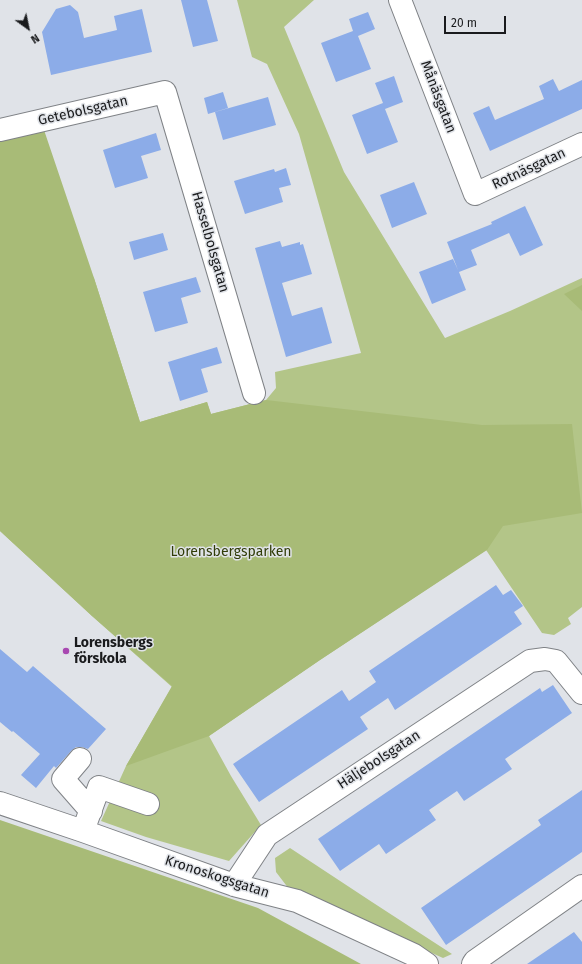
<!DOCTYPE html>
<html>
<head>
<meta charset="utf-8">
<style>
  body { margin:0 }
  #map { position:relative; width:582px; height:964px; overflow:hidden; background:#e0e3e8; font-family:"Fira Sans",sans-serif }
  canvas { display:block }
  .north { position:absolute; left:8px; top:8px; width:40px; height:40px; -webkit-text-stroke:3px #e0e3e8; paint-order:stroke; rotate:147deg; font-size:11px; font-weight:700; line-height:16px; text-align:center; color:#1a1b1d }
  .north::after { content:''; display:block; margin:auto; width:14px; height:18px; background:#1a1b1d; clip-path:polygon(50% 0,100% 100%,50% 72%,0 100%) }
  .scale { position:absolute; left:444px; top:16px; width:62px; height:18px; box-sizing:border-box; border:2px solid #1a1b1d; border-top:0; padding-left:5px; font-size:12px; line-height:14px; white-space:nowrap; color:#1a1b1d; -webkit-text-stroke:3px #e0e3e8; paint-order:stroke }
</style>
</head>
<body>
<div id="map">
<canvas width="582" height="964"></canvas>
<div class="north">N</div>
<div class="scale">20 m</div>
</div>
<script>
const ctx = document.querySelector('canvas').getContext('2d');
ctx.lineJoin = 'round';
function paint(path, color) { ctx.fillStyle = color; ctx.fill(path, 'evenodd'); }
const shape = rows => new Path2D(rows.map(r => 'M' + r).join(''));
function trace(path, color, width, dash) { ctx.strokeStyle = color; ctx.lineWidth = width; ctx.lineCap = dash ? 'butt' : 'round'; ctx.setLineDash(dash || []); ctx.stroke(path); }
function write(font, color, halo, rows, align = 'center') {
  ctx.font = font + ' "Fira Sans",sans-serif'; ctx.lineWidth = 3; ctx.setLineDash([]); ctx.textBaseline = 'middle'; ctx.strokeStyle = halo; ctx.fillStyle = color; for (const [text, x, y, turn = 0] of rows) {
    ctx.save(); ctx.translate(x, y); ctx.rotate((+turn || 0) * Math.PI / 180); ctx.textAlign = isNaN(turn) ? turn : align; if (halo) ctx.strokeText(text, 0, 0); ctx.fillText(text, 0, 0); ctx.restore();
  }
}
const green = shape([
  [237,0,314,0,284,27,344,172,445,338,510,311,582,278,582,607,568,618,571,624,554,635,542,633,486,550,320,660,209,736,231,776,261,825,229,861,146,837,101,821,126,766,172,687,92,616,0,531,0,141,94,278,140,422,207,402,211,414,266,400,276,388,275,372,361,353,299,134,267,64,252,57],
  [290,848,372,902,452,954,443,958,289,889,276,872,275,858]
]);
const forest = shape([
  [44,130,94,278,140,422,207,402,211,414,266,400,482,425,572,424,582,513,503,526,487,550,320,660,209,736,126,766,172,686,92,616,0,531,0,141],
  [582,285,582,311,564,294],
  [0,820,258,908,361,964,0,964]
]);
const building = shape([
  [181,0,207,0,218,41,193,47],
  [70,5,78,12,84,38,117,30,114,16,142,9,152,52,51,75,42,32,56,9],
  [368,12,375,29,358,36,371,69,336,82,321,43,353,31,349,19],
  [394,76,403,102,385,109,398,142,367,154,352,115,383,103,375,83],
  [553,79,559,91,582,80,582,109,490,151,473,113,489,106,495,120,544,99,539,86],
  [223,92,228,108,208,114,204,98],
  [268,97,276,125,223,140,215,112],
  [156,133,161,150,141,156,148,178,115,188,103,150],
  [286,168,291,185,279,188,283,202,245,214,234,181,274,169,275,172],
  [414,182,427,214,392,228,380,195],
  [525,206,543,245,520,256,509,233,471,250,477,265,459,272,466,290,432,304,419,272,453,259,458,270,447,242,492,224,491,222],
  [163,233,168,250,134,260,129,242],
  [280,241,282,247,300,242,300,245,303,244,312,274,282,283,292,316,322,307,332,343,286,357,255,248],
  [196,277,201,292,181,298,188,323,155,332,143,292],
  [217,347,222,363,201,369,208,392,180,401,168,362],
  [496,585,503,595,511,590,523,606,514,612,522,624,395,710,388,698,360,717,368,729,259,802,233,764,342,690,349,701,376,682,369,671],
  [0,649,27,672,33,666,106,729,88,749,82,747,76,747,71,751,56,768,54,766,36,788,21,775,40,754,13,731,12,732,0,722],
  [553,685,572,713,505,759,512,769,464,801,457,791,429,810,436,820,386,854,379,844,340,871,318,839,540,688,542,692],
  [582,790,582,852,446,945,421,908,541,825,538,820],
  [574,932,582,942,582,964,527,964]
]);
const minor = shape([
  [400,0,475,194,582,144],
  [0,130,165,92,254,393],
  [80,759,63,779,91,811],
  [0,803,83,831,234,885,297,901,414,955,427,964],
  [83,831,99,787,148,804],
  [234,885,267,835,530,661,545,659,556,661,582,693],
  [473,964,475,961,582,886]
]);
const markers = [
  [66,651,4,"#a848b1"]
];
const streetNames = [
  ["Månäsgatan",438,97,69],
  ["Getebolsgatan",83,111,-13],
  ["Rotnäsgatan",529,169,-25],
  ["Hasselbolsgatan",210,242,74],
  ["Häljebolsgatan",379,760,-33],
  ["Kronoskogsgatan",217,877,18]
];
const parkNames = [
  ["Lorensbergsparken",231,552]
];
const poiNames = [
  ["Lorensbergs",74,643],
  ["förskola",74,659]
];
paint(green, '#b3c588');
paint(forest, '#a8bb77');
paint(building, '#8cace8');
trace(minor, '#7f8286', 24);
trace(minor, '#fff', 22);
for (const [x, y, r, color] of markers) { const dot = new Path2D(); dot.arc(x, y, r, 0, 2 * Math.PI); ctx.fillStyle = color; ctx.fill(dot); trace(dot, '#e0e3e8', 1.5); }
write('14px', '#1a1b1d', '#e0e3e8', streetNames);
write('14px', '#313d08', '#e0e3e8', parkNames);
write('bold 14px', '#1a1b1d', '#e0e3e8', poiNames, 'left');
</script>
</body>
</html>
